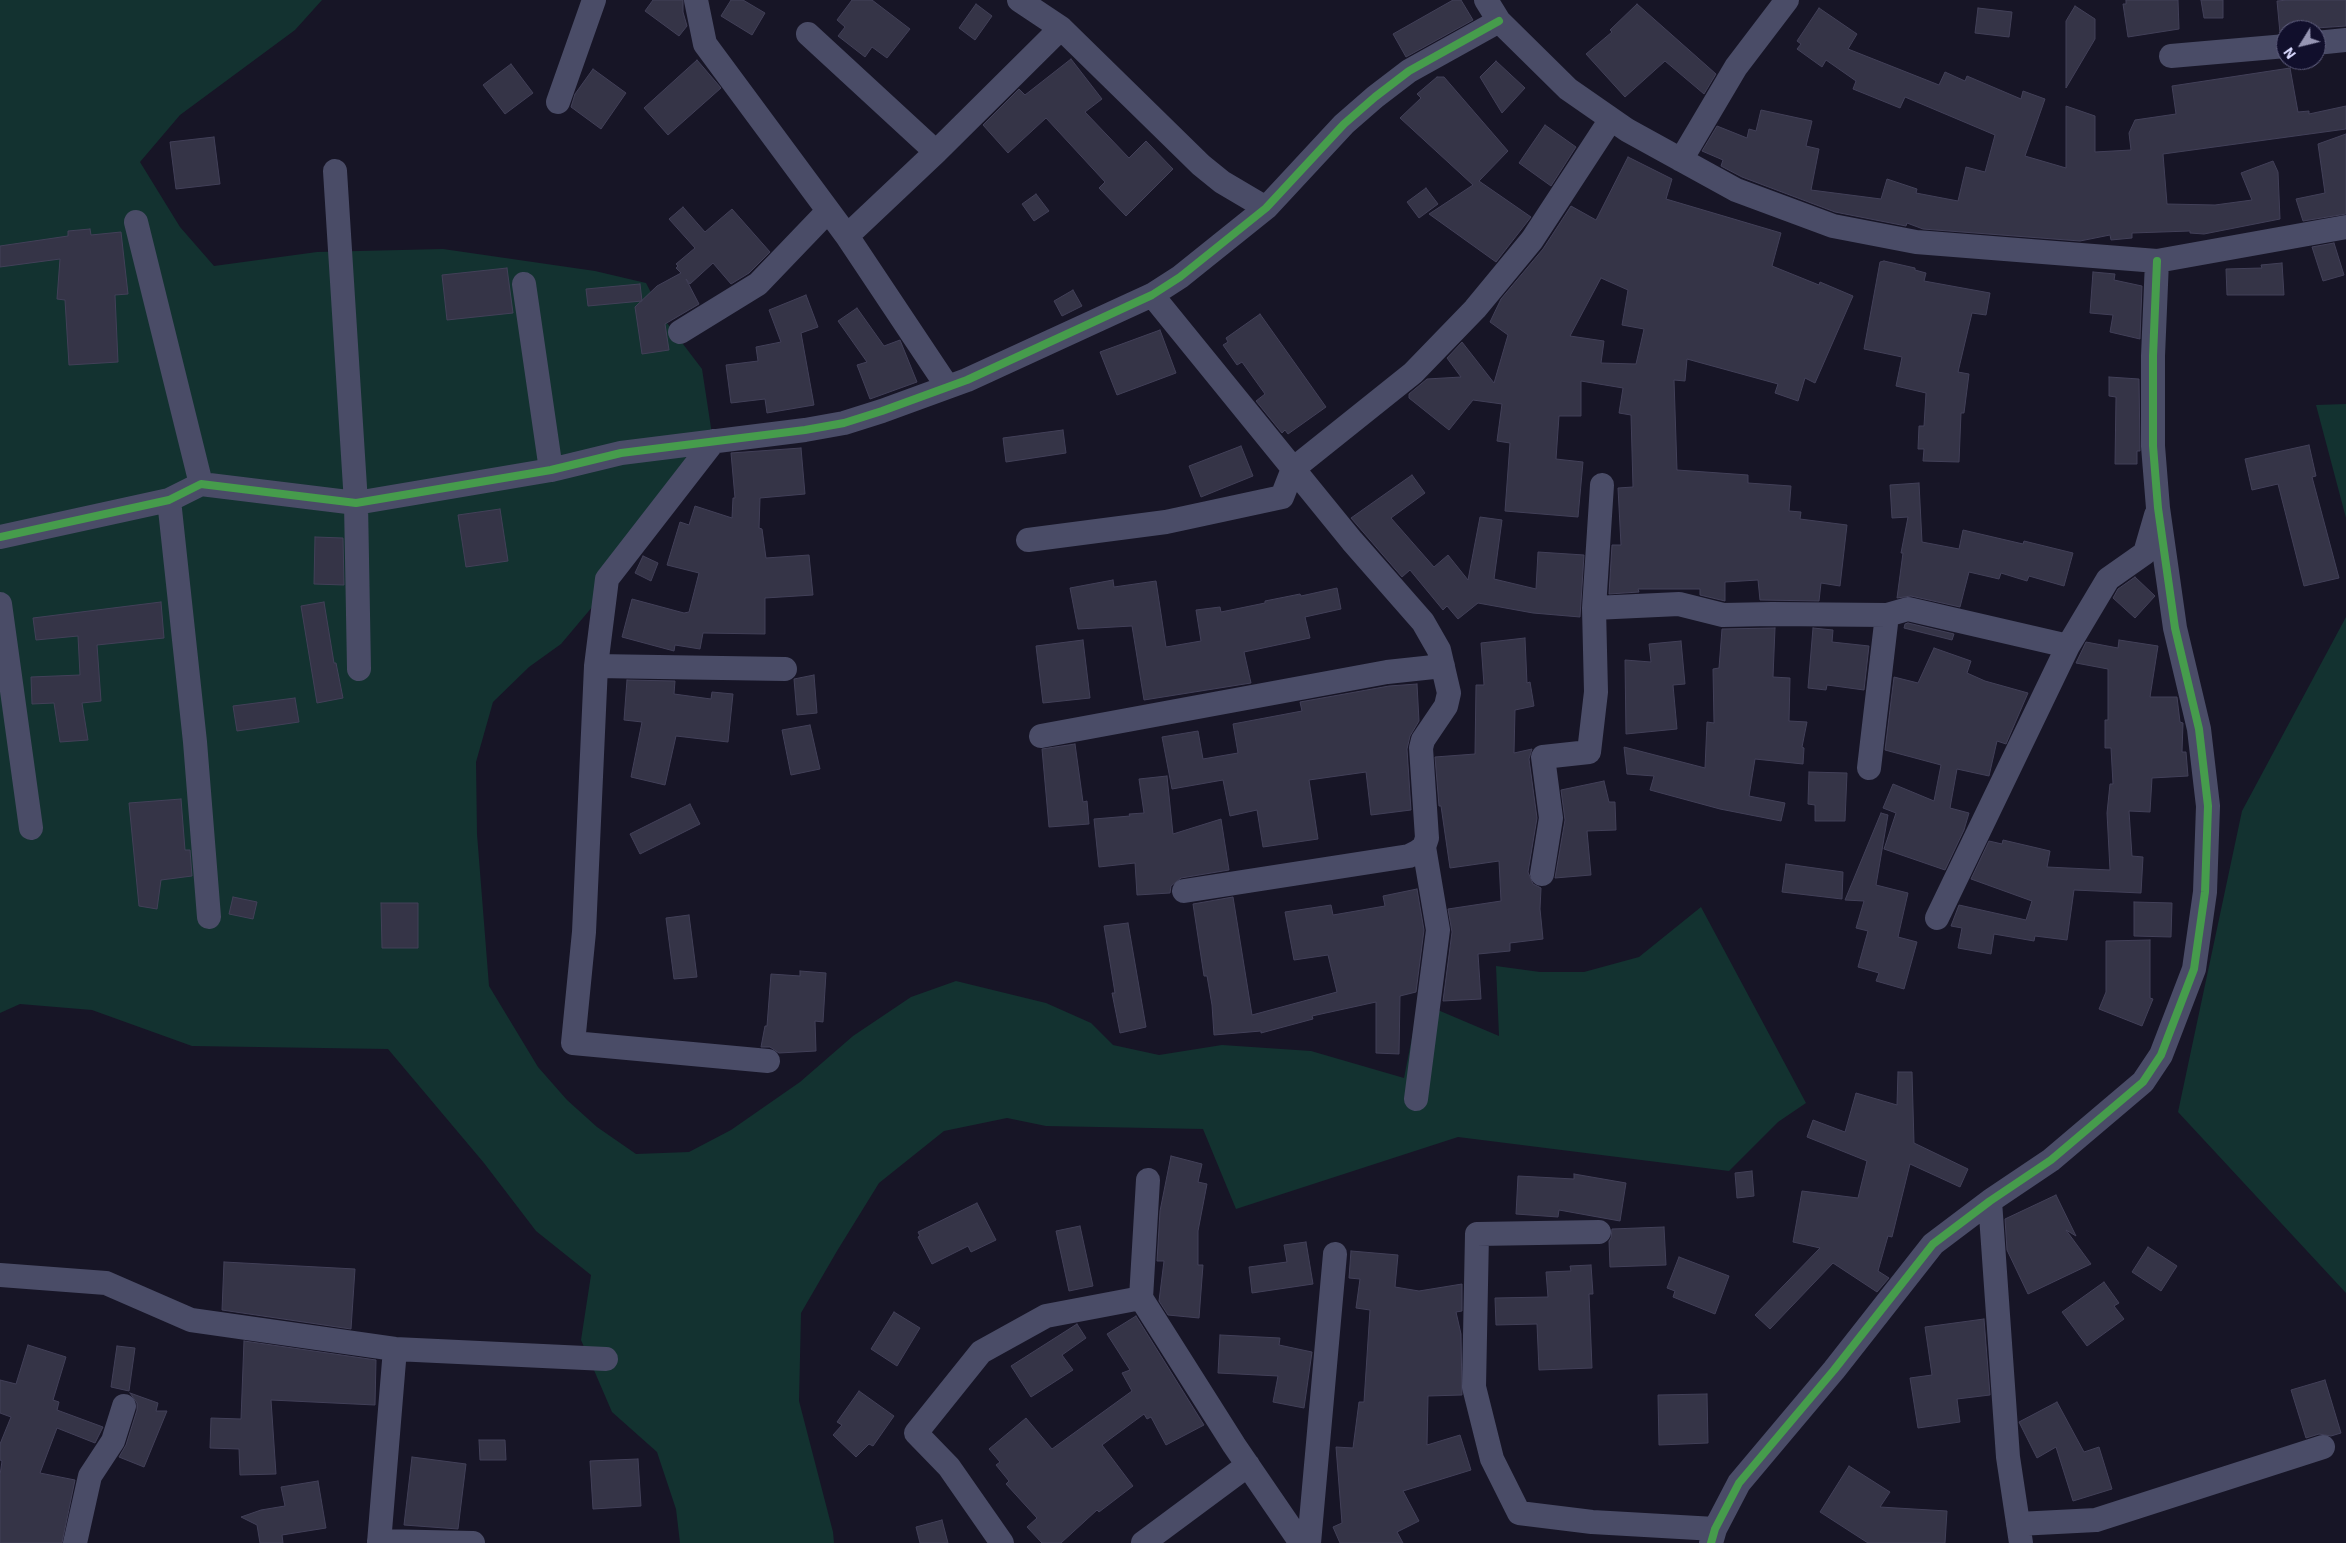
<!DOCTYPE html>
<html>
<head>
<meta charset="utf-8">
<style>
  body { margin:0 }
  #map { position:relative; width:2346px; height:1543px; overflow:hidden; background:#171526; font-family:"IBM Plex Sans",sans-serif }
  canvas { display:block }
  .north { position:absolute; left:2276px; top:20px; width:50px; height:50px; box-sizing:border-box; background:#110f2c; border:1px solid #616080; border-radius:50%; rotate:234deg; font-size:14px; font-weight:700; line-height:20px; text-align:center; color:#dadaff }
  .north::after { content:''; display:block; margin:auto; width:18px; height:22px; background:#9695b3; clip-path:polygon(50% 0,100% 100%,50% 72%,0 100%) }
</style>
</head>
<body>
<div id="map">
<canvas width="2346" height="1543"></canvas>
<div class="north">N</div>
</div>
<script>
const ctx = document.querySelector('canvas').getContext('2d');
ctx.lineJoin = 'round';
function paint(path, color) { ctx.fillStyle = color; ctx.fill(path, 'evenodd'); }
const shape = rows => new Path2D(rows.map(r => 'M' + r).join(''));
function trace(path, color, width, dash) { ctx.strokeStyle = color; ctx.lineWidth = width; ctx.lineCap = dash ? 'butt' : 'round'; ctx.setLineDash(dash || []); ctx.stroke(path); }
const green = shape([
  [0,0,322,0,295,30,180,115,140,162,180,227,214,266,317,252,443,249,595,271,646,283,667,323,702,369,715,454,625,568,561,644,529,667,493,702,476,762,477,834,489,986,538,1067,567,1100,597,1127,636,1154,689,1152,731,1130,800,1082,853,1036,911,997,956,981,1046,1003,1091,1023,1113,1045,1159,1055,1222,1045,1311,1051,1404,1078,1419,1002,1499,1036,1496,966,1540,972,1584,972,1639,957,1701,907,1806,1103,1778,1122,1729,1171,1458,1137,1236,1209,1203,1129,1046,1126,1007,1118,944,1131,879,1183,837,1251,801,1313,799,1401,833,1532,834,1543,680,1543,676,1509,657,1452,612,1412,581,1340,591,1275,536,1231,484,1163,388,1049,192,1046,92,1010,20,1004,0,1013],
  [2346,404,2346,518,2316,405],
  [2346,617,2346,1293,2178,1112,2242,811]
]);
const building = shape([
  [653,0,683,0,683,12,687,26,679,36,645,11,653,0],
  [731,0,743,0,765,13,752,35,721,16,731,0],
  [852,0,872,0,910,29,887,58,872,47,865,57,838,36,845,27,837,20,852,0],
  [1453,0,1461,0,1473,20,1406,57,1393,34,1453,0],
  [2126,0,2178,0,2179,29,2128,37,2123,4,2126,4,2126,0],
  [2201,0,2223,0,2223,18,2204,18,2201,0],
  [2288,0,2346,0,2346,26,2286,30,2286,32,2280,33,2277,1,2288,0],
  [976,4,992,16,975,40,959,28,976,4],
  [1637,4,1716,74,1704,94,1665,61,1625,97,1586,54,1612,32,1610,30,1637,4],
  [2075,6,2095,19,2095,39,2066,88,2066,21,2075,6],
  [1819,8,1857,34,1848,49,1939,85,1945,72,1965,81,1967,76,2021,99,2023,91,2045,99,2025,156,2066,168,2066,106,2095,116,2095,152,2131,150,2129,133,2135,120,2176,114,2172,86,2290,68,2298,112,2309,111,2309,114,2346,106,2346,129,2163,154,2167,204,2215,205,2252,200,2241,173,2273,161,2278,172,2280,219,2204,234,2190,233,2190,231,2132,233,2132,238,2111,240,2110,235,2080,241,1923,229,1907,223,1906,226,1835,212,1742,177,1721,166,1723,160,1702,151,1717,126,1747,138,1749,129,1756,131,1761,110,1812,121,1806,146,1819,149,1811,190,1881,199,1887,179,1917,189,1916,193,1958,201,1966,167,1985,172,1995,135,1905,97,1900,108,1853,89,1856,81,1826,60,1822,67,1797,49,1801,44,1797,41,1819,8],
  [1978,8,2012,12,2009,37,1975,33,1978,8],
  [1071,59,1102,99,1085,112,1129,158,1146,141,1173,169,1126,216,1099,188,1105,182,1046,118,1008,153,983,125,1019,89,1025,95,1071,59],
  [697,60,721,88,668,135,644,108,697,60],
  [1496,61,1525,88,1502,113,1480,77,1496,61],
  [511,64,533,93,505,114,483,85,511,64],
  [593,69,626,93,601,129,571,107,575,94,593,69],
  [1437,77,1444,77,1508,151,1479,181,1531,217,1496,262,1429,214,1473,185,1400,118,1421,98,1417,94,1437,77],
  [1545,125,1576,147,1551,186,1519,163,1545,125],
  [2346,134,2346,214,2303,221,2296,199,2325,193,2318,144,2346,134],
  [214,137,220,184,176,189,170,142,214,137],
  [1628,157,1672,179,1666,199,1781,233,1772,266,1819,285,1820,282,1853,296,1815,383,1805,378,1798,401,1775,393,1778,384,1687,359,1685,381,1674,380,1677,470,1748,475,1748,483,1791,486,1789,511,1801,512,1800,519,1847,525,1840,586,1821,583,1819,601,1760,600,1758,580,1725,582,1725,601,1700,595,1700,589,1638,589,1639,592,1609,594,1612,545,1621,545,1618,488,1633,487,1631,415,1619,413,1623,388,1581,381,1581,416,1559,416,1556,459,1583,462,1578,517,1505,511,1510,443,1497,441,1502,404,1473,400,1449,430,1409,398,1409,394,1427,379,1461,377,1447,358,1462,342,1494,383,1508,335,1490,322,1501,299,1543,249,1571,206,1596,220,1628,157],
  [1601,278,1628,290,1622,325,1644,329,1636,364,1601,363,1604,341,1570,336,1601,278],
  [1426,188,1438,204,1419,218,1407,202,1426,188],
  [1036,194,1049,211,1034,221,1022,204,1036,194],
  [683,207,705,232,732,209,770,252,749,273,731,284,713,263,690,284,686,279,699,304,665,324,669,350,642,354,635,307,657,286,681,273,676,268,678,266,676,264,695,248,669,219,683,207],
  [90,229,91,235,121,232,128,294,115,295,118,362,69,365,65,300,57,299,60,259,0,267,0,246,68,236,68,231,90,229],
  [2334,243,2344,275,2323,281,2312,247,2334,243],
  [1884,261,1915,268,1915,270,1926,273,1924,281,1990,293,1986,315,1972,313,1958,372,1969,374,1964,413,1961,413,1959,462,1923,461,1924,449,1918,449,1919,426,1924,426,1926,393,1896,386,1902,357,1864,349,1880,262,1884,261],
  [2282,263,2284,295,2227,295,2226,269,2262,268,2261,265,2282,263],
  [507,268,513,313,447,320,442,275,507,268],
  [2093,272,2115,274,2114,280,2142,286,2140,339,2110,332,2113,315,2090,313,2093,272],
  [640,284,642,301,588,306,586,289,640,284],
  [1073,290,1082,306,1062,316,1054,301,1073,290],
  [806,295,818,327,801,333,814,405,767,413,765,399,731,403,726,365,758,361,756,347,781,342,769,310,806,295],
  [857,308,884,346,900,340,917,382,870,399,857,365,867,362,838,321,857,308],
  [1260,314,1326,407,1288,434,1285,430,1282,433,1256,401,1265,394,1242,362,1237,365,1223,345,1228,342,1226,338,1260,314],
  [1160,330,1176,373,1117,395,1100,352,1160,330],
  [2109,377,2139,379,2140,451,2137,451,2137,464,2115,464,2116,397,2109,396,2109,377],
  [1063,430,1066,453,1006,462,1003,438,1063,430],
  [2309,445,2316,476,2312,477,2339,578,2304,586,2278,484,2252,490,2245,459,2309,445],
  [1241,446,1253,476,1201,497,1189,466,1241,446],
  [801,448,805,494,760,498,759,528,762,529,766,558,809,555,813,595,765,598,765,634,703,633,700,649,675,645,674,651,622,637,632,599,684,613,689,612,699,573,667,565,680,522,689,525,695,506,732,518,733,498,735,498,731,453,801,448],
  [1412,475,1425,493,1391,518,1434,567,1448,555,1468,580,1480,517,1502,520,1494,579,1536,589,1538,552,1584,555,1580,617,1533,613,1478,603,1458,619,1447,606,1443,610,1410,570,1402,577,1351,518,1412,475],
  [1919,483,1922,542,1959,549,1963,530,2023,544,2024,541,2073,553,2064,586,2029,576,2027,581,2001,573,1999,579,1969,572,1960,607,1911,596,1897,598,1903,553,1901,553,1908,517,1892,518,1890,485,1919,483],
  [500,509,508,561,466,567,458,515,500,509],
  [315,537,343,538,344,585,314,584,315,537],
  [643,556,658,563,651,581,635,573,643,556],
  [2135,577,2155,596,2135,618,2113,598,2118,589,2135,577],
  [1113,580,1114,587,1156,581,1166,647,1201,641,1196,610,1220,607,1221,612,1265,603,1265,601,1300,594,1301,596,1337,588,1341,609,1305,617,1310,638,1244,652,1251,683,1144,700,1132,626,1078,629,1070,588,1113,580],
  [161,602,164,638,97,645,101,701,82,703,88,740,60,742,54,703,32,704,31,677,80,675,78,636,36,640,33,618,161,602],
  [324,602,334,663,336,663,343,698,317,703,301,606,324,602],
  [1908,623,1954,634,1952,640,1904,628,1905,624,1908,623],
  [1775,628,1773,677,1790,678,1789,721,1807,722,1802,747,1804,748,1803,764,1755,759,1749,796,1785,803,1781,821,1720,809,1650,790,1654,776,1627,774,1624,747,1705,768,1707,722,1714,723,1713,669,1719,668,1722,629,1775,628],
  [1813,628,1833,630,1832,642,1869,646,1864,690,1827,685,1826,690,1808,688,1813,628],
  [1525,638,1527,683,1530,682,1534,706,1515,710,1514,753,1532,749,1529,759,1537,818,1528,872,1533,884,1541,888,1540,909,1543,939,1510,943,1510,951,1478,954,1481,999,1443,1001,1452,932,1448,909,1501,901,1499,861,1450,868,1441,806,1439,806,1435,757,1475,754,1476,685,1484,685,1481,643,1525,638],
  [1083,640,1090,698,1043,703,1036,646,1083,640],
  [2119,640,2158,646,2150,697,2177,697,2180,722,2183,723,2182,752,2186,752,2188,776,2152,778,2150,812,2129,811,2132,856,2143,857,2141,893,2074,890,2067,940,2035,936,2034,941,1994,934,1991,954,1958,948,1962,928,1951,926,1959,905,2026,920,2032,901,1971,879,1989,841,2002,844,2003,840,2050,851,2047,867,2110,870,2107,813,2110,784,2113,784,2111,748,2105,748,2105,720,2108,720,2108,669,2076,663,2086,642,2118,648,2119,640],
  [1681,641,1685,684,1673,685,1677,729,1626,734,1625,660,1651,662,1649,644,1681,641],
  [1934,648,1971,661,1967,673,1985,681,2028,693,2006,744,1997,741,1989,776,1957,769,1950,808,1969,813,1964,830,1945,870,1884,849,1896,813,1883,808,1893,784,1934,801,1941,765,1885,750,1894,677,1918,683,1934,648],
  [814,675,817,713,797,715,794,679,814,675],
  [627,680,675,681,674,694,711,699,712,692,733,694,728,742,676,736,665,785,631,777,642,722,624,720,627,680],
  [1417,684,1419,721,1410,736,1407,749,1411,810,1371,815,1366,772,1309,780,1318,839,1263,847,1257,810,1230,816,1223,780,1172,789,1162,737,1198,731,1203,759,1238,753,1233,724,1302,711,1300,702,1389,686,1417,684],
  [295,698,299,722,237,731,233,706,295,698],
  [810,725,820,769,791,775,782,730,810,725],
  [1075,744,1083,802,1087,801,1089,824,1049,827,1042,749,1075,744],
  [1809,772,1847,773,1845,821,1815,821,1815,805,1808,804,1809,772],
  [1167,776,1173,834,1221,819,1229,870,1181,878,1171,886,1170,893,1137,895,1135,863,1099,867,1094,819,1130,816,1129,814,1144,813,1139,779,1167,776],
  [1604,781,1609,802,1615,802,1616,830,1587,831,1591,875,1555,878,1565,820,1561,790,1604,781],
  [181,799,185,850,190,850,192,876,161,880,157,909,139,906,129,803,181,799],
  [690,804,700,824,640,854,630,834,690,804],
  [1881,813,1888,815,1876,885,1908,893,1898,937,1917,942,1904,989,1876,981,1879,973,1858,967,1868,931,1856,928,1864,901,1845,900,1881,813],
  [1786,864,1843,872,1842,899,1782,892,1786,864],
  [1417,889,1424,930,1416,992,1400,996,1399,1054,1376,1053,1376,1002,1312,1016,1313,1019,1261,1033,1261,1031,1214,1035,1212,1005,1207,976,1204,976,1193,904,1233,897,1252,1015,1337,992,1328,955,1294,960,1285,912,1331,905,1333,915,1385,906,1383,896,1417,889],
  [233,897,257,902,253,919,229,914,233,897],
  [2134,902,2172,903,2171,937,2134,936,2134,902],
  [381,903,418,903,418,948,382,948,381,903],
  [689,915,697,977,674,979,666,918,689,915],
  [1128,923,1146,1027,1120,1033,1112,993,1115,993,1104,926,1128,923],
  [2150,940,2150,998,2153,999,2142,1026,2099,1009,2106,992,2106,941,2150,940],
  [800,971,826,973,823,1022,815,1021,816,1051,779,1053,770,1047,761,1047,765,1026,767,1026,771,974,800,976,800,971],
  [1898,1072,1912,1072,1914,1143,1968,1169,1960,1187,1910,1164,1892,1237,1888,1236,1878,1271,1889,1278,1877,1292,1833,1263,1770,1329,1755,1315,1820,1248,1793,1242,1802,1191,1858,1198,1867,1161,1807,1137,1813,1120,1845,1132,1856,1093,1897,1105,1898,1072],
  [1171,1156,1202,1164,1198,1182,1207,1184,1198,1231,1198,1265,1203,1265,1199,1318,1168,1315,1159,1301,1164,1261,1157,1261,1160,1211,1171,1156],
  [1752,1171,1754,1196,1737,1198,1735,1173,1752,1171],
  [1574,1174,1626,1183,1620,1221,1559,1210,1558,1217,1516,1214,1518,1176,1574,1179,1574,1174],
  [2056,1195,2076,1236,2066,1230,2091,1264,2028,1294,2007,1250,2005,1219,2056,1195],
  [977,1203,996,1240,971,1252,968,1246,932,1264,918,1237,920,1236,918,1232,977,1203],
  [1080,1226,1093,1286,1069,1291,1056,1231,1080,1226],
  [1664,1227,1666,1265,1610,1267,1609,1241,1611,1238,1612,1229,1664,1227],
  [1306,1242,1313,1284,1252,1293,1249,1267,1287,1262,1284,1245,1306,1242],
  [2148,1247,2177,1266,2161,1291,2132,1272,2148,1247],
  [1351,1251,1398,1255,1395,1287,1419,1291,1462,1284,1462,1311,1456,1312,1461,1334,1462,1395,1428,1396,1427,1445,1460,1435,1471,1470,1403,1491,1419,1521,1397,1532,1403,1543,1340,1543,1333,1527,1342,1523,1336,1447,1353,1448,1359,1402,1364,1402,1370,1310,1356,1308,1360,1279,1349,1278,1351,1251],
  [1679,1257,1729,1276,1715,1314,1673,1297,1675,1291,1667,1288,1679,1257],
  [224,1262,355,1269,351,1329,222,1310,224,1262],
  [1591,1265,1593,1294,1589,1294,1592,1368,1539,1370,1537,1324,1496,1325,1495,1298,1548,1297,1546,1272,1571,1271,1570,1266,1591,1265],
  [2104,1282,2119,1303,2114,1306,2124,1319,2087,1346,2062,1312,2104,1282],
  [894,1312,920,1328,897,1366,871,1349,894,1312],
  [1136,1316,1204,1425,1166,1445,1151,1417,1147,1419,1144,1414,1102,1445,1133,1486,1099,1512,1097,1510,1061,1543,1042,1543,1027,1527,1037,1518,1006,1484,1009,1481,996,1465,1000,1462,989,1449,1026,1418,1052,1449,1132,1391,1122,1373,1130,1370,1107,1334,1136,1316],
  [1984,1319,1990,1395,1957,1399,1960,1422,1918,1428,1910,1378,1932,1375,1925,1327,1984,1319],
  [1077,1324,1086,1338,1062,1355,1073,1370,1031,1397,1011,1366,1077,1324],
  [1220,1335,1280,1338,1279,1345,1312,1352,1304,1408,1273,1402,1278,1376,1218,1373,1220,1335],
  [244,1341,376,1360,375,1405,271,1400,276,1474,240,1475,239,1449,210,1448,211,1418,241,1419,244,1341],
  [28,1345,66,1357,53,1400,59,1402,57,1410,103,1427,95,1443,57,1428,40,1473,75,1480,62,1543,0,1543,0,1475,2,1461,0,1460,0,1444,11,1417,0,1413,0,1380,16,1384,28,1345],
  [117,1346,135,1348,129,1391,111,1387,117,1346],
  [2325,1380,2341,1433,2331,1436,2319,1434,2306,1438,2291,1390,2325,1380],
  [859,1391,894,1416,873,1446,869,1444,856,1457,833,1435,842,1425,837,1422,859,1391],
  [130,1393,158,1403,156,1411,167,1411,144,1467,119,1457,126,1445,137,1410,137,1403,130,1393],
  [1707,1394,1708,1443,1659,1445,1658,1395,1707,1394],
  [2057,1402,2084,1452,2099,1447,2112,1489,2073,1501,2056,1447,2037,1458,2019,1422,2057,1402],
  [479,1440,505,1440,506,1460,480,1460,479,1440],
  [412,1457,466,1464,458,1529,404,1525,412,1457],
  [638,1459,641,1506,593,1509,590,1461,638,1459],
  [1849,1466,1890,1492,1880,1507,1947,1511,1945,1543,1868,1543,1820,1512,1849,1466],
  [318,1481,326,1528,282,1535,283,1543,260,1543,257,1525,241,1517,261,1510,285,1506,281,1487,318,1481],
  [942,1520,948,1543,920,1543,916,1527,942,1520]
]);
const minor = shape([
  [696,0,705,44,847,236,947,386],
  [1019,0,1061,28,1201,165,1222,182,1266,208],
  [1486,0,1499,21,1568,89,1627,130,1736,190,1833,226,1916,242,2157,261,2346,227],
  [808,34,936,152],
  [2316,43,2346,40],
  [2171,56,2286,46],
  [558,102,594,0],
  [1681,160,1736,67,1787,0],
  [335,171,356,503,359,669],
  [136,222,201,484],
  [847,236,936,152,1061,28],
  [524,284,551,470],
  [1152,295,1352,541,1423,622,1439,650,1449,693,1446,706,1423,740,1421,748,1427,838,1424,847,1417,852,1409,856,1184,891],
  [680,332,758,284,828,211],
  [714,441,607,579,596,666,584,932,573,1043,768,1061],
  [169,500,195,742,209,917],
  [0,537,169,500,201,484,356,503,551,470,621,453,805,430,844,423,882,411,967,380,1152,295,1180,277,1266,208,1344,124,1375,97,1409,71,1499,21],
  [1028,540,1166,522,1282,497,1293,469,1413,373,1475,309,1532,240,1611,119],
  [0,604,31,828],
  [1594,608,1679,604,1723,615,1772,614,1887,615,1908,609,2068,646],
  [596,666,785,669],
  [1041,736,1387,672,1443,666],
  [1869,768,1887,615],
  [1542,874,1551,818,1543,757,1589,752,1596,692,1594,608,1602,485],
  [1937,918,2068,646,2108,579,2145,553,2156,515],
  [1416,1099,1438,930,1424,847],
  [1990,1201,2008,1457,2021,1543],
  [1599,1232,1477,1234,1474,1387,1492,1459,1519,1513,1592,1522,1715,1529],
  [0,1275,106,1283,191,1320,395,1349,606,1359],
  [1141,1298,1148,1180],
  [2018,1524,2096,1520,2323,1447],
  [379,1541,473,1543],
  [75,1543,90,1476,113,1441,124,1406],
  [379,1543,395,1349],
  [1002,1543,949,1467,916,1433,981,1352,1046,1316,1141,1298,1234,1445,1301,1543],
  [1143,1543,1248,1465],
  [1309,1543,1335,1254],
  [1711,1543,1715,1529,1739,1483,1834,1370,1933,1244,1990,1201,2051,1160,2143,1082,2161,1055,2194,969,2205,892,2208,806,2199,729,2175,628,2158,508,2153,446,2153,356,2157,261]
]);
const cycleway = shape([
  [0,537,169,500,201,484,356,503,551,470,621,453,805,430,844,423,882,411,967,380,1152,295,1180,277,1266,208,1344,124,1375,97,1409,71,1499,21],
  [1711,1543,1715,1529,1739,1483,1834,1370,1933,1244,1990,1201,2051,1160,2143,1082,2161,1055,2194,969,2205,892,2208,806,2199,729,2175,628,2158,508,2153,446,2153,356,2157,261]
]);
paint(green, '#133230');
paint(building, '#353447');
trace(building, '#424058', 1);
trace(minor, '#4a4c67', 24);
trace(cycleway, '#469c4c', 8);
</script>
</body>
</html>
